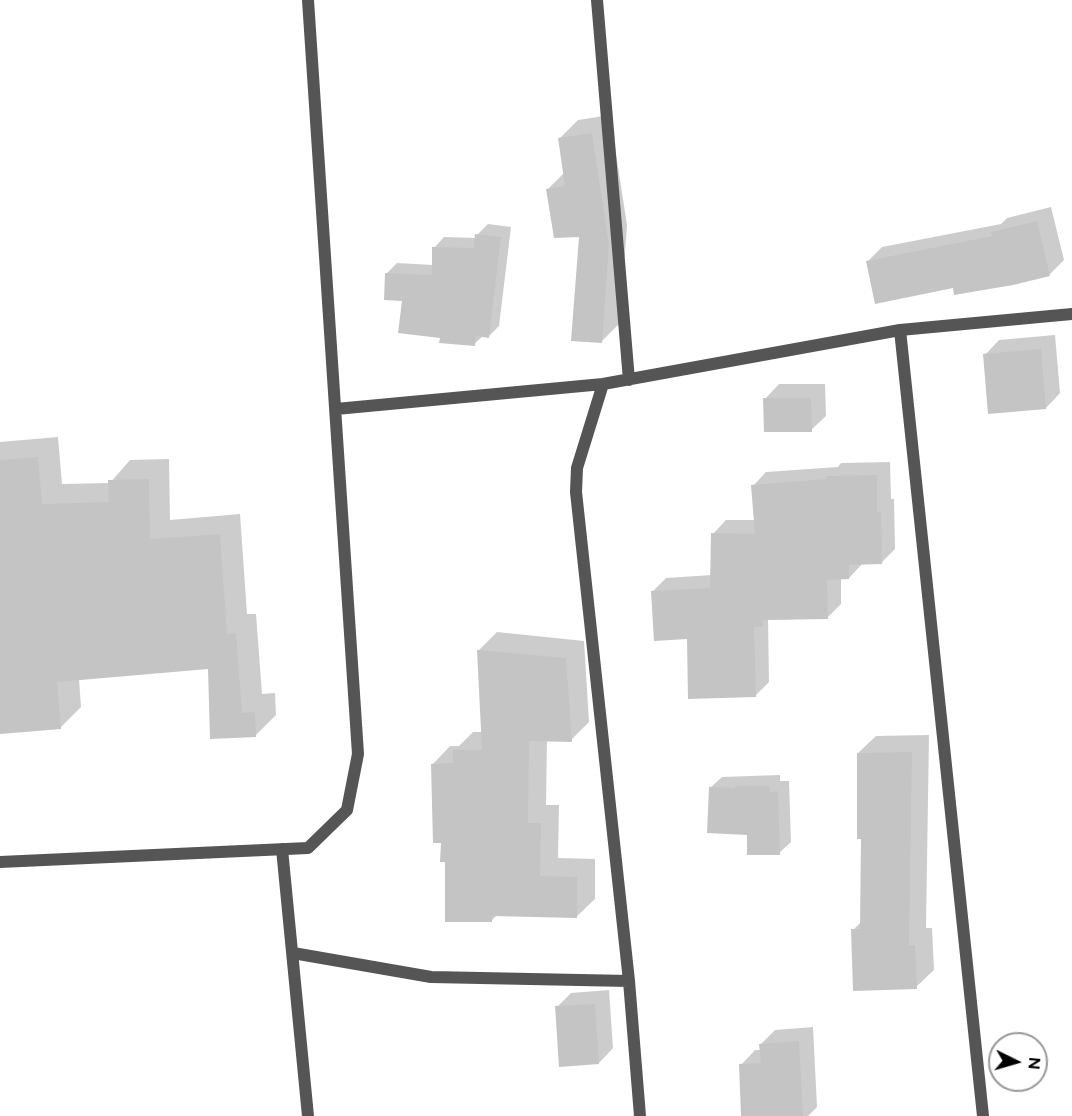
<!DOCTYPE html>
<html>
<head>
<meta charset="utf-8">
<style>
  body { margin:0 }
  #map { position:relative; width:1072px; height:1116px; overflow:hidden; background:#fff; font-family:Figtree,sans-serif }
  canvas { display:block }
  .north { position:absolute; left:988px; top:1032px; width:60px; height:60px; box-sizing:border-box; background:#fff; border:2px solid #999; border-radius:50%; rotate:95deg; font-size:16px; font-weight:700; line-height:24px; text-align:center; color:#000 }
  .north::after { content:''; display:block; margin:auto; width:21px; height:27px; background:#000; clip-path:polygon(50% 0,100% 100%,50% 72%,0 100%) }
</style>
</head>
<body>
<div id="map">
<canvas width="1072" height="1116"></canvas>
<div class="north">N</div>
</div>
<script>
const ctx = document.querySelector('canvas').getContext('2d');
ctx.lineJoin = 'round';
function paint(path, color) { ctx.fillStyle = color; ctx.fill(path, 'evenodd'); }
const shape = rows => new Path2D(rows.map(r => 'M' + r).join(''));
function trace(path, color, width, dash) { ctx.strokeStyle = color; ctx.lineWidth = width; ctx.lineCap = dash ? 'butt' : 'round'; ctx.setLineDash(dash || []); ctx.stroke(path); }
const shadow = shape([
  [610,115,627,225,620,323,601,342,580,235,548,189,564,173,559,139,578,120],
  [1051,207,1064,260,1050,274,954,287,867,262,882,247,1001,224,1007,218],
  [488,224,511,227,499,326,489,336,483,336,474,344,441,337,403,300,386,274,397,263,433,265,434,248,444,237,476,238,477,235],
  [1055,335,1060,393,1046,408,985,355,999,340],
  [779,384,825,384,826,416,811,430,765,399],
  [58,437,62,484,110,483,130,460,169,459,170,520,240,514,247,614,256,614,262,694,275,693,276,715,255,736,209,667,79,679,81,707,61,727,0,732,0,442],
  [890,462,891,499,894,499,895,549,881,563,863,563,849,578,841,578,841,604,827,618,768,620,769,682,756,695,689,638,652,592,666,578,712,575,713,534,726,520,755,520,753,486,766,472,838,467,841,463],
  [497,632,584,641,589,722,571,740,547,740,546,805,559,805,558,858,595,859,595,899,576,917,497,915,491,921,446,861,432,765,450,746,459,746,473,732,483,732,479,650],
  [929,735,926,928,932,928,934,970,916,987,853,930,862,921,863,837,858,753,876,736],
  [780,775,780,781,789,781,791,842,779,853,749,833,710,788,722,777],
  [609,990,613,1048,599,1063,557,1007,571,993],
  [813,1027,817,1107,808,1116,743,1116,741,1065,755,1050,761,1050,761,1044,775,1030]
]);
const building = shape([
  [592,133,609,245,602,343,571,341,579,237,554,238,546,189,565,186,558,138],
  [1037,221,1050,276,1013,285,954,295,953,288,875,304,866,261,992,236,991,232],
  [475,234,501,237,489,338,476,336,475,346,439,343,440,338,398,333,402,301,384,300,385,273,432,275,432,247,474,248],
  [1041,349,1046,409,988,414,983,354],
  [763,398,811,398,812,432,764,432],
  [38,457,42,504,109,502,108,480,149,479,150,539,220,534,227,634,236,633,242,713,255,712,256,737,210,739,208,669,57,682,61,729,0,734,0,460],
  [877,475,877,512,881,512,882,564,849,565,849,579,827,580,828,619,762,620,763,627,754,627,756,697,688,699,687,639,654,641,651,591,710,588,711,533,755,534,751,485,826,479,826,476],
  [477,650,566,658,572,742,529,741,528,823,541,823,540,876,577,877,577,918,492,916,492,922,445,922,445,862,440,862,441,843,433,843,431,764,453,763,453,750,482,750],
  [912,752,909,945,915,945,917,989,853,991,851,929,860,929,861,839,857,839,857,753],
  [735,786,769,786,770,792,778,791,780,855,747,855,747,835,707,833,709,787,735,788],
  [595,1004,599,1064,559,1067,555,1006],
  [799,1041,803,1116,741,1116,739,1064,761,1063,759,1044]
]);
const street = shape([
  [597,0,629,380],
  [900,330,983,1116],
  [603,384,577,468,576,492,629,981,640,1116],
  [336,409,603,384,900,330,1072,314],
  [282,849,308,1116],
  [0,862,308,848,347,810,358,754,308,0],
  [293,953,431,977,629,981]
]);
paint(shadow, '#0003');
paint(building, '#c4c4c4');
trace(street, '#555', 12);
</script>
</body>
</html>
